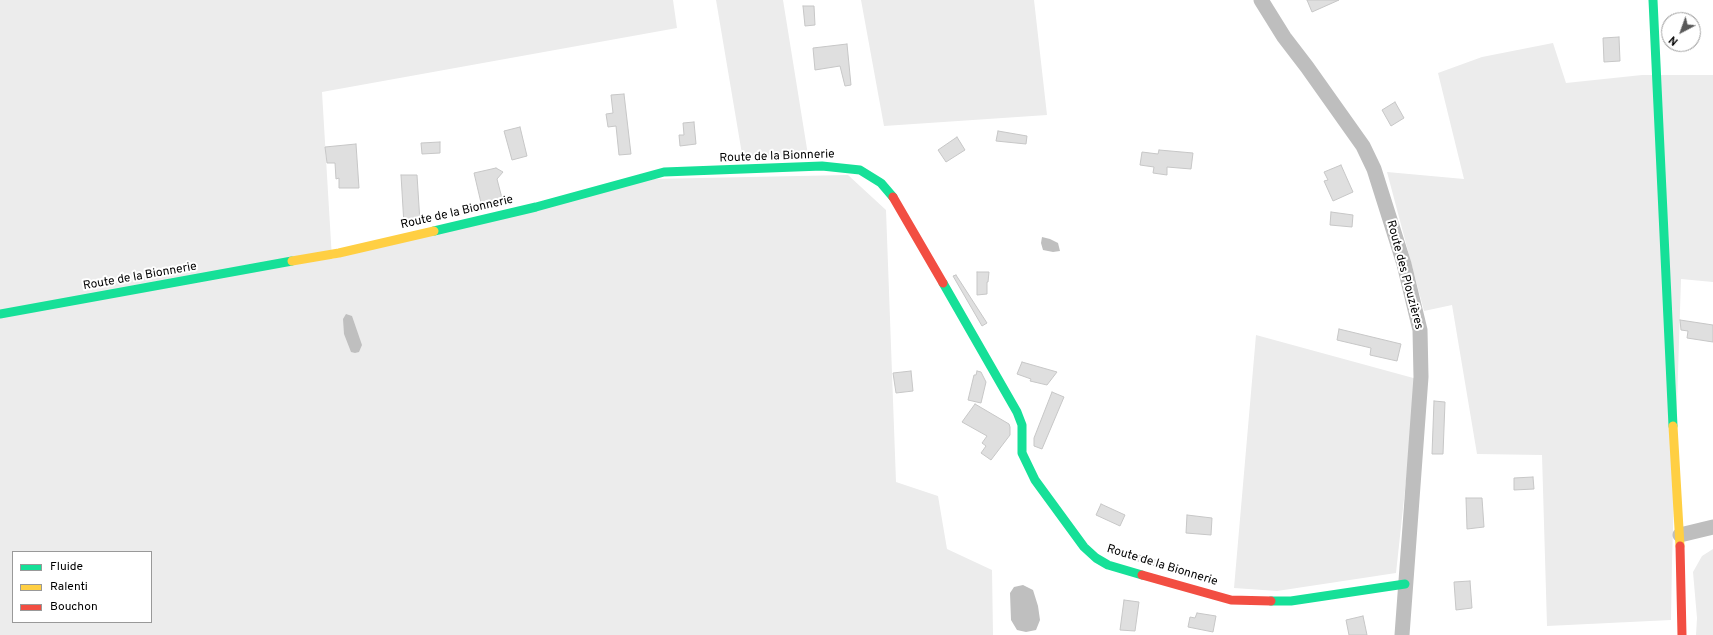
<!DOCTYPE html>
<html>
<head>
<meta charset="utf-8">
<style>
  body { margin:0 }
  #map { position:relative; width:1713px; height:635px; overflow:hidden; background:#fff; font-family:Overpass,sans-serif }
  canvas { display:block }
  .legend { position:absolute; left:12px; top:551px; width:140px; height:72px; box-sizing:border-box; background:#fff; border:1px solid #999; margin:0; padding:5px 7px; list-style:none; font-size:12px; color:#000 }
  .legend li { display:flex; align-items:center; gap:8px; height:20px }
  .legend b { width:20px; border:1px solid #999 }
  .north { position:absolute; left:1661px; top:12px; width:40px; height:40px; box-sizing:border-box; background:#fff; border:1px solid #999; border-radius:50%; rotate:221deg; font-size:11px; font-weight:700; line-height:16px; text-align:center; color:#000 }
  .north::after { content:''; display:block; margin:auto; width:14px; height:18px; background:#595959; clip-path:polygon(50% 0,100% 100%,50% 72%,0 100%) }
</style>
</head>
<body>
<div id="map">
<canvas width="1713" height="635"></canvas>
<ul class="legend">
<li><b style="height:5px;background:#16e098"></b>Fluide</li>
<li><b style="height:5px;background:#ffcf43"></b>Ralenti</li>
<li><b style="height:5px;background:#f24e42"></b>Bouchon</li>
</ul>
<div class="north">N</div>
</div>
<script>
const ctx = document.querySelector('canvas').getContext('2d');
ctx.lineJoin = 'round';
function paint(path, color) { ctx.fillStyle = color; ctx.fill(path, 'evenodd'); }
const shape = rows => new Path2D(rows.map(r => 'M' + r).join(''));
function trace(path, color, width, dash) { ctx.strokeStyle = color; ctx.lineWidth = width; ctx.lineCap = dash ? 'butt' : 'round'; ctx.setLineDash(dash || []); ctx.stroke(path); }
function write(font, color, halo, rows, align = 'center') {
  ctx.font = font + ' Overpass,sans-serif'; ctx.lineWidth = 4; ctx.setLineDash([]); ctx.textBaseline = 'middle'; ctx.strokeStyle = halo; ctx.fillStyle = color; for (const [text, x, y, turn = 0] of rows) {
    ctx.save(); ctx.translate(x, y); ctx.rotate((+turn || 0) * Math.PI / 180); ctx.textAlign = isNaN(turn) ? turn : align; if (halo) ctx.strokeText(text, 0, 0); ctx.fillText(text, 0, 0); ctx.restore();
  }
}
const green = shape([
  [0,0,673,0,677,28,322,92,332,259,651,179,848,175,886,210,896,482,938,496,947,549,992,570,993,635,0,635],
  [13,552,151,552,151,622,13,622],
  [716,0,783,0,808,155,743,160],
  [861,0,1034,0,1047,115,884,126],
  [1553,43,1566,83,1642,75,1713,75,1713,282,1681,279,1672,561,1671,620,1547,626,1542,455,1477,454,1452,305,1424,311,1387,172,1464,179,1438,73,1482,57],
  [1256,335,1417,379,1396,573,1277,591,1234,588],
  [1713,549,1713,635,1696,635,1697,618,1693,572,1702,556]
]);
const water = shape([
  [1042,237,1050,239,1058,243,1060,251,1053,252,1043,250,1041,243],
  [346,314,352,316,362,345,359,352,355,353,351,352,344,334,343,319],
  [1023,585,1033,590,1038,606,1040,620,1036,630,1026,632,1017,630,1011,620,1010,593,1014,587]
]);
const building = shape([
  [1307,0,1339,0,1312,12,1307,0],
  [803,6,814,6,815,25,805,26,803,6],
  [1619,37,1620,61,1604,62,1603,38,1619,37],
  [847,44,851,85,845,86,840,66,815,70,813,48,847,44],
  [624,94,631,154,619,155,616,126,608,127,606,114,613,113,611,95,624,94],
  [1395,102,1404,118,1391,126,1382,110,1395,102],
  [694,122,696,144,680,146,679,135,684,135,683,123,694,122],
  [520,127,527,156,512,160,504,131,520,127],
  [998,131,1027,136,1026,144,996,141,998,131],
  [957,137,965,150,946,162,938,150,957,137],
  [440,142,440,153,422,154,421,143,440,142],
  [356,144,359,188,339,188,339,178,336,179,335,163,327,163,325,147,356,144],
  [1159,150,1193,153,1191,169,1167,167,1167,175,1153,173,1154,167,1140,165,1142,152,1158,154,1159,150],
  [1341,165,1353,192,1333,201,1324,181,1328,180,1324,172,1341,165],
  [496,168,503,172,497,179,503,202,482,207,474,173,496,168],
  [401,175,417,175,420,222,404,225,401,175],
  [1331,212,1353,215,1352,227,1330,225,1331,212],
  [977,272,989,272,988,282,987,282,987,294,977,295,977,272],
  [956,275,987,323,982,326,953,276,956,275],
  [1680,320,1713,325,1713,342,1687,338,1688,331,1681,330,1680,320],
  [1339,329,1401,344,1397,361,1370,355,1371,348,1337,340,1339,329],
  [1022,362,1057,372,1047,385,1030,381,1031,379,1017,374,1022,362],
  [911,371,913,391,896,393,893,373,911,371],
  [977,371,981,372,986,382,981,403,968,400,974,375,976,375,977,371],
  [1052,392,1064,397,1042,449,1034,446,1034,438,1052,392],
  [1434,401,1445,402,1443,454,1432,454,1434,401],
  [975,404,1009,424,1010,427,1010,435,991,460,981,453,986,446,982,443,987,436,962,422,975,404],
  [1533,477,1534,489,1514,490,1514,478,1533,477],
  [1466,498,1482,498,1484,527,1467,529,1466,498],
  [1101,504,1125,515,1120,526,1096,515,1101,504],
  [1187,515,1212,518,1211,535,1186,533,1187,515],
  [1120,549,1158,561,1156,566,1117,555,1120,549],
  [1470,581,1472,608,1456,610,1454,582,1470,581],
  [1124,600,1139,602,1135,631,1120,630,1124,600],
  [1197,613,1216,616,1213,632,1188,627,1190,617,1195,618,1197,613],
  [1363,616,1367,635,1349,635,1346,620,1363,616]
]);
const street = shape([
  [1261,0,1284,37,1307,67,1363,146,1374,169,1404,264,1420,330,1421,377,1402,635],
  [1680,535,1713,527]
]);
const fast = shape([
  [1653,0,1673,426],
  [434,231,536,207,664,172,822,166,860,170,881,183,893,197],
  [943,283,1017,412,1022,425,1022,453,1035,480,1084,547,1096,558,1108,565,1142,575],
  [0,314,292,261],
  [1271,601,1291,601,1405,584]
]);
const slow = shape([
  [292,261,339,253,434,231],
  [1673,426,1680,546]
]);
const jam = shape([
  [893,197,943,283],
  [1680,546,1682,635],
  [1142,575,1231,600,1271,601]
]);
const streetNames = [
  ["Route de la Bionnerie",777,157,-2],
  ["Route de la Bionnerie",457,213,-13],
  ["Route des Plouzières",1404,275,75],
  ["Route de la Bionnerie",140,277,-10],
  ["Route de la Bionnerie",1162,566,17]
];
paint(green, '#ececec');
paint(water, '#bfbfbf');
paint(building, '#dfdfdf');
trace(building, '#c7c7c7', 1);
trace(street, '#bebebe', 15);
trace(fast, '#16e098', 9);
trace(slow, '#ffcf43', 9);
trace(jam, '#f24e42', 9);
write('12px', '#000', '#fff', streetNames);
</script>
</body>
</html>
